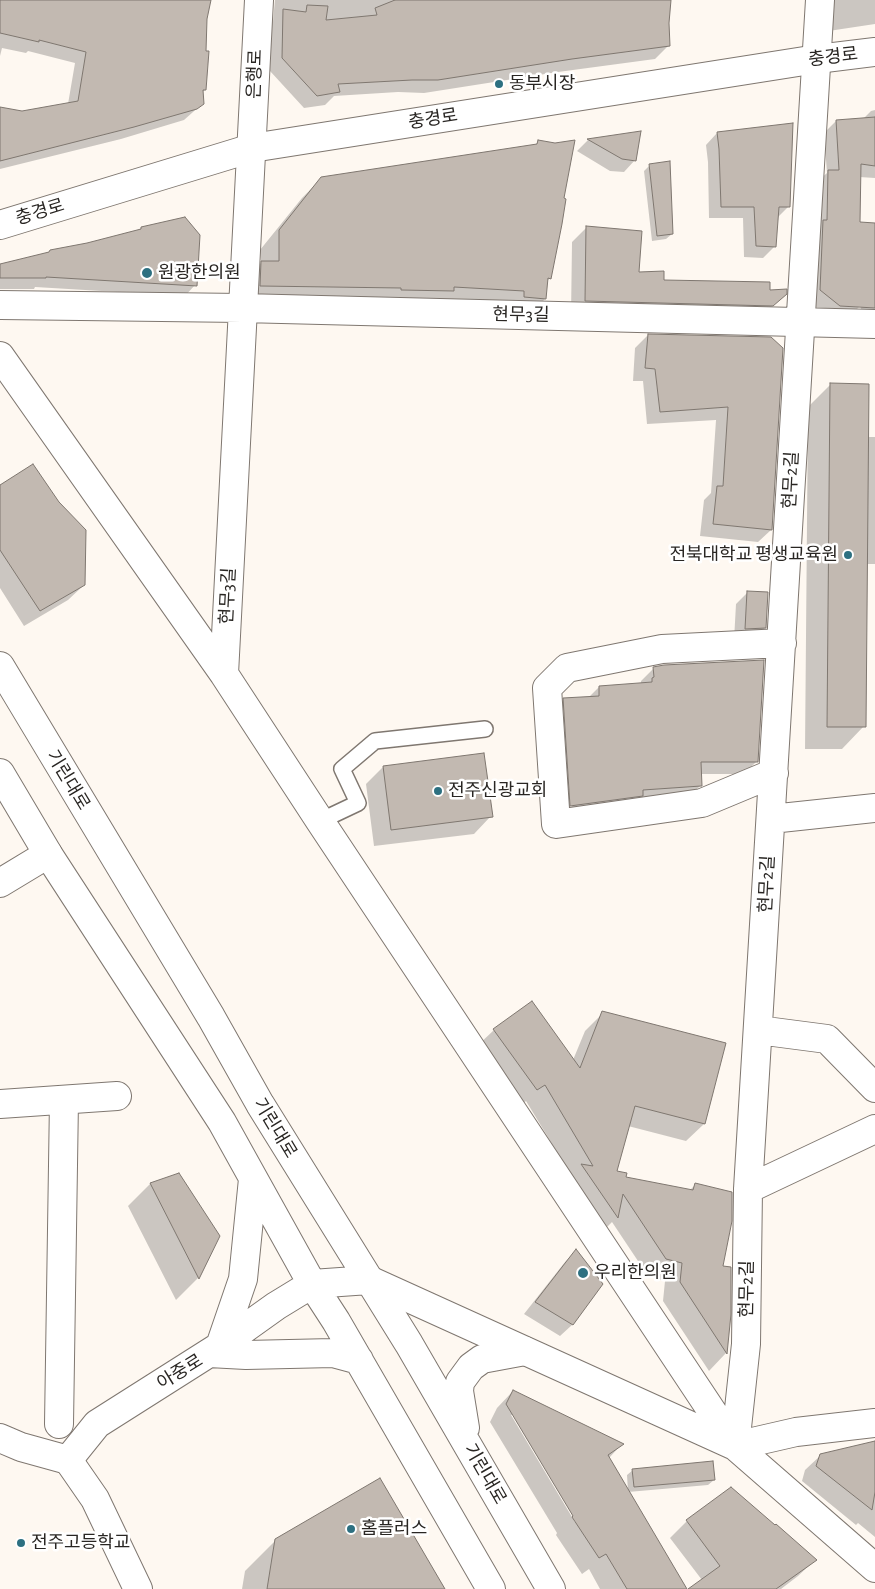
<!DOCTYPE html>
<html>
<head>
<meta charset="utf-8">
<style>
  body { margin:0 }
  canvas { display:block; background:#fef8f1 }
</style>
</head>
<body>
<canvas width="875" height="1589"></canvas>
<script>
const ctx = document.querySelector('canvas').getContext('2d');
ctx.lineJoin = 'round';
function paint(path, color) { ctx.fillStyle = color; ctx.fill(path, 'evenodd'); }
const shape = rows => new Path2D(rows.map(r => 'M' + r).join(''));
function trace(path, color, width, dash) { ctx.strokeStyle = color; ctx.lineWidth = width; ctx.lineCap = dash ? 'butt' : 'round'; ctx.setLineDash(dash || []); ctx.stroke(path); }
function write(font, color, halo, rows, align = 'center') {
  ctx.font = font + ' "Alegreya Sans","Noto Sans KR",sans-serif'; ctx.lineWidth = 5; ctx.setLineDash([]); ctx.textBaseline = 'middle'; ctx.strokeStyle = halo; ctx.fillStyle = color; for (const [text, x, y, turn = 0] of rows) {
    ctx.save(); ctx.translate(x, y); ctx.rotate((+turn || 0) * Math.PI / 180); ctx.textAlign = isNaN(turn) ? turn : align; if (halo) ctx.strokeText(text, 0, 0); ctx.fillText(text, 0, 0); ctx.restore();
  }
}
const shadow = shape([
  [0,0,209,0,206,19,205,90,202,92,202,104,184,120,121,139,0,169,0,109,22,112,68,104,75,63,28,51,26,53,2,48,0,56],
  [275,0,670,0,668,23,668,46,655,59,558,72,424,93,398,92,334,96,325,105,304,108,270,71,271,23,273,21],
  [820,0,875,0,875,24,822,32],
  [875,110,875,178,859,177,859,307,847,319,828,318,808,302,816,183,827,173,824,133,836,121,862,120,871,111],
  [640,133,635,160,624,172,610,171,577,151,588,140],
  [717,133,788,207,777,218,775,246,763,258,744,257,743,218,709,218,708,162,706,145],
  [539,141,550,278,546,282,545,299,526,318,241,305,243,281,261,263,260,250,302,198,322,178,534,146],
  [650,165,672,234,666,239,652,241,644,171],
  [587,227,638,273,662,281,785,293,770,308,571,315,572,242],
  [141,228,195,285,185,296,35,287,34,289,0,289,0,265,48,253,50,251,88,244,139,230],
  [875,256,875,320,858,319],
  [648,335,782,349,771,530,758,542,700,536,704,500,711,493,716,420,647,424,643,381,633,381,635,348],
  [831,384,867,437,875,437,875,564,866,564,864,726,842,749,805,749,808,407],
  [0,487,58,503,84,585,68,600,24,626,0,588],
  [748,592,765,628,753,639,734,640,736,604],
  [654,668,757,761,744,774,700,774,701,785,688,798,558,818,551,712,564,699,588,698,599,687,641,684,641,681],
  [563,710,565,710,572,812,570,812],
  [383,767,491,816,474,834,374,846,366,784],
  [603,1013,704,1124,686,1141,628,1126,616,1172,625,1178,689,1191,695,1185,721,1267,730,1314,726,1353,709,1371,663,1301,665,1281,648,1276,612,1222,600,1234,571,1175,526,1101,519,1107,476,1047,494,1030,573,1060,585,1031],
  [178,1174,218,1236,198,1278,176,1300,128,1206,150,1184],
  [576,1251,602,1284,572,1325,560,1336,524,1314,565,1262],
  [513,1391,622,1444,609,1458,686,1589,600,1589,589,1569,582,1574,556,1535,557,1533,490,1422,497,1408],
  [511,1415,514,1415,578,1521,575,1522],
  [875,1442,875,1537,858,1523,856,1525,802,1481,805,1470,821,1455],
  [633,1470,714,1480,708,1485,628,1492,627,1475],
  [731,1489,815,1560,798,1576,781,1589,690,1589,702,1580,670,1538,687,1521],
  [276,1540,444,1589,242,1589,245,1571]
]);
const building = shape([
  [0,0,211,0,207,19,206,51,209,51,206,90,203,90,204,104,197,109,134,127,0,161,0,107,22,111,78,101,86,52,39,40,39,42,0,33,0,0],
  [395,0,671,0,669,23,670,46,572,59,438,80,412,80,338,84,340,92,317,96,282,58,283,9,306,12,307,5,328,6,326,20,377,15,375,8,395,0],
  [875,117,875,166,861,164,860,222,875,223,875,308,840,306,820,290,823,220,827,220,828,170,839,170,836,120,875,117],
  [793,123,790,207,779,207,776,247,756,246,754,207,721,207,719,149,717,132,793,123],
  [641,131,636,161,622,159,587,139,641,131],
  [538,140,555,143,575,140,564,198,566,199,562,224,551,279,548,278,546,299,524,297,524,291,454,287,454,291,401,290,401,288,260,286,261,261,279,261,279,230,321,177,537,144,538,140],
  [670,161,673,234,657,236,649,164,670,161],
  [185,217,200,235,197,286,46,277,46,278,0,278,0,264,49,252,50,250,87,243,141,229,141,227,185,217],
  [586,226,642,231,639,272,664,271,664,280,770,282,770,290,787,289,787,294,773,306,585,301,586,226],
  [648,334,771,337,783,348,772,530,713,524,717,486,723,486,728,407,660,412,655,369,645,368,648,334],
  [830,383,869,384,866,727,827,727,830,383],
  [33,464,59,502,86,530,85,585,40,611,0,550,0,485,33,464],
  [747,591,768,592,766,628,745,629,747,591],
  [764,660,758,762,701,762,702,786,701,786,643,790,643,796,570,806,563,698,599,696,599,686,652,682,652,678,654,677,653,667,664,665,764,660],
  [484,753,493,817,391,830,383,766,484,753],
  [532,1001,580,1068,602,1011,726,1043,705,1124,635,1106,617,1171,627,1173,626,1177,693,1190,695,1183,732,1192,732,1221,723,1266,731,1267,731,1314,727,1354,680,1282,682,1263,666,1259,623,1194,618,1218,581,1164,593,1166,545,1085,537,1090,493,1029,532,1001],
  [179,1173,220,1236,199,1279,150,1183,179,1173],
  [576,1249,603,1284,573,1325,535,1302,576,1249],
  [513,1390,624,1444,608,1455,687,1589,627,1589,606,1554,599,1558,572,1517,573,1516,506,1404,513,1390],
  [875,1441,875,1492,872,1510,816,1466,820,1454,875,1441],
  [713,1461,715,1480,634,1487,632,1469,713,1461],
  [380,1478,445,1589,267,1589,275,1539,380,1478],
  [731,1487,775,1525,776,1524,817,1560,776,1589,688,1589,720,1566,686,1520,731,1487]
]);
const lane = shape([
  [320,821,358,803,342,769,375,741,485,729]
]);
const street = shape([
  [0,305,242,308,875,324],
  [0,356,224,674,320,821,735,1446,875,1568],
  [224,674,259,0],
  [774,773,702,803,556,824,547,688,567,668,662,649,782,643],
  [771,819,875,808],
  [0,883,48,854],
  [758,1030,827,1039,875,1088],
  [0,1104,117,1096],
  [748,1189,875,1129],
  [369,1280,735,1446,796,1432,875,1423],
  [59,1424,64,1100],
  [735,1446,746,1344,748,1189,820,0],
  [68,1460,95,1499,138,1589]
]);
const secondary = shape([
  [0,225,252,148,817,59,875,52],
  [0,666,211,1017,260,1104,409,1344,551,1589],
  [0,773,48,854,222,1122,312,1284,336,1321,491,1589],
  [220,1346,243,1279,253,1179],
  [209,1353,246,1355,333,1353,359,1360],
  [465,1428,459,1391,460,1382,471,1367,482,1359,525,1351],
  [0,1438,21,1447,68,1460,97,1424,220,1346,276,1306,312,1284,369,1280]
]);
const markers = [
  [499,84,5,"#2d7081"],
  [147,273,6,"#2d7081"],
  [848,555,5,"#2d7081"],
  [438,791,5,"#2d7081"],
  [583,1273,6,"#2d7081"],
  [351,1529,5,"#2d7081"],
  [21,1543,5,"#2d7081"]
];
const streetNames = [
  ["충경로",833,57,-7],
  ["은행로",255,74,-88],
  ["충경로",433,119,-9],
  ["충경로",40,212,-17],
  ["현무3길",521,315,1],
  ["현무2길",791,480,-87],
  ["현무3길",228,596,-87],
  ["기린대로",68,780,59],
  ["현무2길",767,884,-87],
  ["기린대로",275,1128,59],
  ["현무2길",747,1289,-89],
  ["아중로",180,1372,-32],
  ["기린대로",485,1474,60]
];
const poiNames = [
  ["동부시장",509,84],
  ["원광한의원",158,273],
  ["전북대학교 평생교육원",838,555,"right"],
  ["전주신광교회",448,791],
  ["우리한의원",594,1273],
  ["홈플러스",361,1529],
  ["전주고등학교",31,1543]
];
paint(shadow, '#0003');
paint(building, '#c2b9b1');
trace(building, '#7f7770', 1);
trace(lane, '#7f7770', 18);
trace(street, '#7f7770', 30);
trace(secondary, '#7f7770', 30);
trace(lane, '#fff', 15);
trace(street, '#fff', 28);
trace(secondary, '#fff', 28);
for (const [x, y, r, color] of markers) { const dot = new Path2D(); dot.arc(x, y, r, 0, 2 * Math.PI); ctx.fillStyle = color; ctx.fill(dot); trace(dot, '#fff', 2); }
write('18px', '#292623', '#fff', streetNames);
write('18px', '#292623', '#fff', poiNames, 'left');
</script>
</body>
</html>
